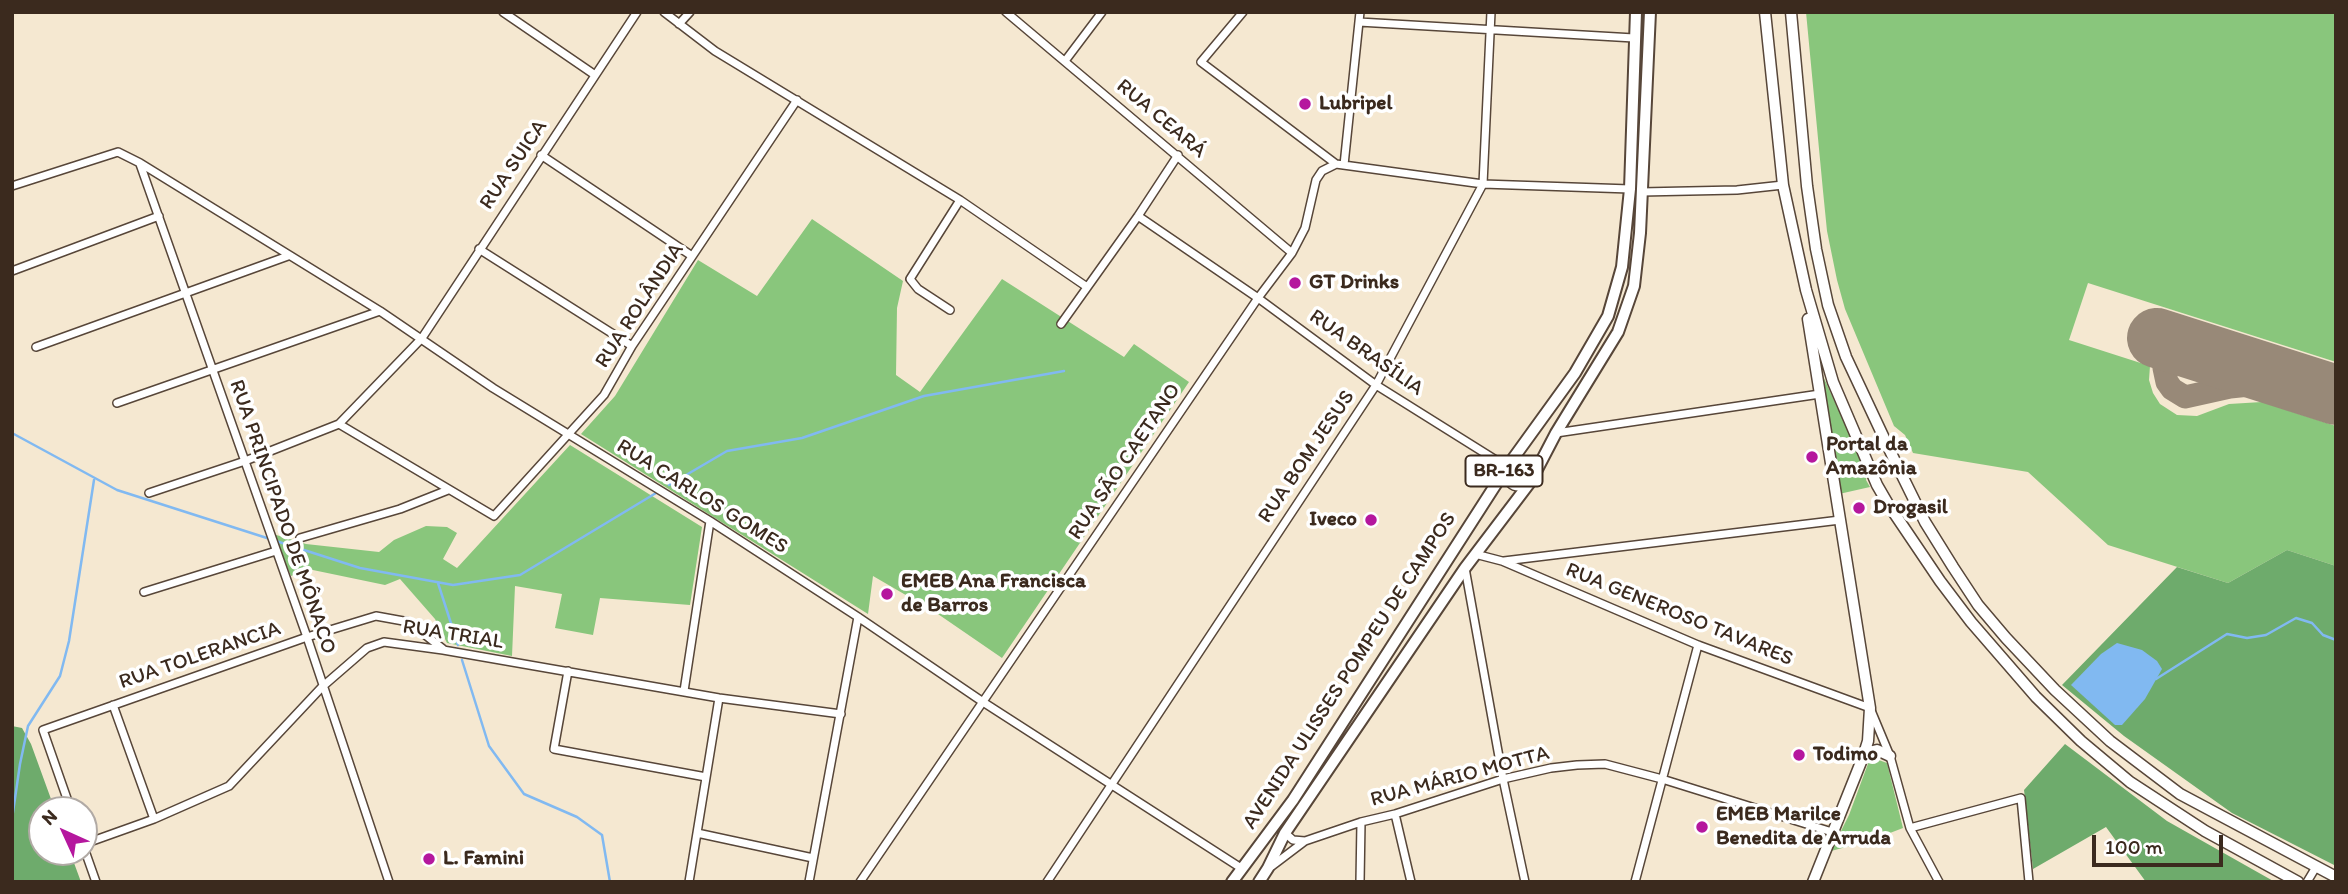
<!DOCTYPE html>
<html>
<head>
<meta charset="utf-8">
<style>
  body { margin:0 }
  #map { position:relative; width:2348px; height:894px; overflow:hidden; background:#f5e8d1; font-family:Itim,sans-serif }
  canvas { display:block }
  .frame { position:absolute; inset:0; border:14px solid #3b2a1e; pointer-events:none }
  .north { position:absolute; left:28px; top:796px; width:70px; height:70px; box-sizing:border-box; background:#fff; border:2px solid #b1aaa5; border-radius:50%; rotate:315deg; font-size:19px; font-weight:700; line-height:28px; text-align:center; color:#3b2a1e }
  .north::after { content:''; display:block; margin:auto; width:24px; height:32px; background:#b5179e; clip-path:polygon(50% 0,100% 100%,50% 72%,0 100%) }
  .scale { position:absolute; left:2092px; top:835px; width:131px; height:32px; box-sizing:border-box; border:4px solid #3b2a1e; border-top:0; padding-left:9px; font-size:21px; line-height:24px; white-space:nowrap; color:#3b2a1e; -webkit-text-stroke:5px #fff; paint-order:stroke }
</style>
</head>
<body>
<div id="map">
<canvas width="2348" height="894"></canvas>
<div class="frame"></div>
<div class="north">N</div>
<div class="scale">100 m</div>
</div>
<script>
const ctx = document.querySelector('canvas').getContext('2d');
ctx.lineJoin = 'round';
function paint(path, color) { ctx.fillStyle = color; ctx.fill(path, 'evenodd'); }
const shape = rows => new Path2D(rows.map(r => 'M' + r).join(''));
function trace(path, color, width, dash) { ctx.strokeStyle = color; ctx.lineWidth = width; ctx.lineCap = dash ? 'butt' : 'round'; ctx.setLineDash(dash || []); ctx.stroke(path); }
function write(font, color, halo, rows, align = 'center') {
  ctx.font = font + ' Itim,sans-serif'; ctx.lineWidth = 7; ctx.setLineDash([]); ctx.textBaseline = 'middle'; ctx.strokeStyle = halo; ctx.fillStyle = color; for (const [text, x, y, turn = 0] of rows) {
    ctx.save(); ctx.translate(x, y); ctx.rotate((+turn || 0) * Math.PI / 180); ctx.textAlign = isNaN(turn) ? turn : align; if (halo) ctx.strokeText(text, 0, 0); ctx.fillText(text, 0, 0); ctx.restore();
  }
}
const green = shape([
  [1806,12,2336,12,2336,362,2088,283,2069,340,2150,366,2149,380,2153,393,2160,404,2177,415,2197,416,2229,404,2262,402,2336,426,2336,566,2287,550,2228,583,2108,545,2028,472,1913,453,1905,435,1894,426,1845,309,1837,280,1827,231,1823,191],
  [812,219,903,281,897,308,896,375,920,392,1002,279,1124,357,1134,344,1189,382,1002,658,935,612,873,576,868,614,581,434,615,396,698,260,757,296],
  [1823,376,1867,473,1866,480,1870,487,1839,494],
  [570,445,702,527,690,605,600,598,593,635,555,628,562,594,515,586,512,656,447,643,435,619,400,579,385,585,308,569,291,576,273,534,306,544,379,552,394,540,426,526,447,527,457,533,443,559,457,568],
  [1873,758,1887,763,1903,828,1869,841,1831,851,1849,815,1869,761]
]);
const forest = shape([
  [2287,550,2336,566,2336,866,2232,813,2124,736,2062,685,2177,567,2228,583],
  [12,726,22,728,31,744,55,810,42,810,42,852,70,852,81,882,12,882],
  [2065,744,2167,821,2275,882,2146,882,2106,827,2033,869,2024,790]
]);
const water = shape([
  [2117,643,2142,650,2157,661,2162,669,2145,699,2122,725,2115,725,2071,685,2101,654]
]);
const stream = shape([
  [12,433,117,490,270,539],
  [669,485,727,451,802,438,924,396,1064,371],
  [276,541,360,568,453,585,520,575,656,493],
  [438,583,458,645],
  [462,660,489,746,524,794,577,817,602,835,610,882],
  [2156,679,2227,634,2247,638,2266,635,2296,618,2312,623,2323,635,2336,640],
  [12,819,20,764,28,726,60,676,69,641,94,480]
]);
const taxiway = shape([
  [2171,342,2164,368,2167,382,2172,389,2185,397,2230,387,2259,384,2306,385]
]);
const runway = shape([
  [2157,338,2336,395]
]);
const minor = shape([
  [503,12,595,75],
  [664,12,715,51,960,200,1087,287],
  [1006,12,1292,253],
  [1243,12,1201,62,1336,164],
  [1359,22,1634,38],
  [679,24,690,12],
  [1065,61,1102,12],
  [541,155,692,256],
  [140,164,307,637,389,882],
  [1344,165,1360,12],
  [12,186,118,152,140,163,380,311,493,388,710,521,858,617,983,702,1241,868],
  [1641,192,1737,190,1783,185],
  [1138,216,1258,298,1376,385,1507,467],
  [479,249,632,346],
  [12,271,159,216],
  [950,310,918,289,910,279,960,200],
  [1061,324,1138,216,1178,155],
  [36,347,288,256],
  [117,403,380,311],
  [339,424,494,516,604,395,632,346,797,100],
  [1556,433,1820,394],
  '1506 474a13 13 0 1 1 26 0a13 13 0 1 1-26 0Z',
  [149,493,245,461,339,424,422,338,637,12],
  [300,538,400,509,448,490],
  [1475,554,1502,561,1698,645,1870,708,1890,756,1910,828,1939,882],
  [1504,561,1840,520],
  [1465,568,1503,779,1525,882],
  [144,592,276,551],
  [568,671,554,749,706,777],
  [684,691,710,521],
  [113,705,154,819],
  [71,810,43,730,307,637,376,616,409,622,443,649],
  [1395,814,1411,882],
  [1910,828,2021,798,2029,882],
  [697,833,813,858],
  [1285,833,1293,840,1305,841],
  [84,844,154,819,229,786,322,687,367,648,384,642,443,650,719,698,841,714],
  [84,848,96,882],
  [1272,866,1305,841,1361,822,1395,814,1503,779,1551,768,1577,765,1605,764,1662,779,1832,832],
  [689,882,719,698],
  [809,882,858,617],
  [860,882,1258,298,1292,253,1305,228,1316,180,1322,171,1336,164,1483,184,1630,189],
  [1047,882,1376,385,1483,184,1491,12],
  [1360,882,1361,822],
  [1635,882,1698,645],
  [2307,882,2316,867]
]);
const secondary = shape([
  [1765,12,1783,185,1806,290,1833,382,1877,485,1888,504,1940,581,1971,622,2036,697,2081,741,2130,782,2205,831,2298,882],
  [1791,12,1807,186,1816,249,1828,305,1846,357,1892,455,1925,522,1953,567,1978,605,2006,638,2055,690,2110,741,2180,794,2336,877],
  [1808,319,1870,708,1868,741,1863,757,1813,882],
  [1863,757,1869,752,1877,750,1890,756]
]);
const primary = shape([
  [1232,882,1293,800,1507,467,1575,373,1608,316,1622,267,1630,189,1636,12],
  [1259,882,1268,868,1285,833,1465,568,1531,481,1556,433,1618,332,1634,286,1640,233,1650,12]
]);
const markers = [
  [1305,104,7,"#b5179e"],
  [1295,283,7,"#b5179e"],
  [1812,457,7,"#b5179e"],
  [1859,508,7,"#b5179e"],
  [1371,520,7,"#b5179e"],
  [887,594,7,"#b5179e"],
  [1799,755,7,"#b5179e"],
  [1702,827,7,"#b5179e"],
  [429,859,7,"#b5179e"]
];
const shields = [
  [1504,471,77]
];
const shieldNames = [
  ["BR-163",1504,471]
];
const poiNames = [
  ["Lubripel",1319,104],
  ["GT Drinks",1309,283],
  ["Portal da",1826,445],
  ["Amazônia",1826,469],
  ["Drogasil",1873,508],
  ["Iveco",1357,520,"right"],
  ["EMEB Ana Francisca",901,582],
  ["de Barros",901,606],
  ["Todimo",1813,755],
  ["EMEB Marilce",1716,815],
  ["Benedita de Arruda",1716,839],
  ["L. Famini",443,859]
];
const streetNames = [
  ["RUA CEARÁ",1161,119,40],
  ["RUA SUICA",514,165,-56],
  ["RUA ROLÂNDIA",640,306,-57],
  ["RUA BRASÍLIA",1366,353,35],
  ["RUA BOM JESUS",1307,457,-56],
  ["RUA SÃO CAETANO",1125,462,-56],
  ["RUA CARLOS GOMES",702,497,32],
  ["RUA PRINCIPADO DE MÔNACO",282,517,71],
  ["RUA GENEROSO TAVARES",1679,615,22],
  ["RUA TRIAL",453,635,9],
  ["RUA TOLERANCIA",200,656,-19],
  ["AVENIDA ULISSES POMPEU DE CAMPOS",1350,671,-57],
  ["RUA MÁRIO MOTTA",1460,777,-15]
];
paint(green, '#89c67c');
paint(forest, '#6eab6c');
paint(water, '#81b9f1');
trace(stream, '#81b9f1', 2.5);
trace(taxiway, '#988978', 23);
trace(runway, '#988978', 60);
trace(minor, '#574639', 10);
trace(secondary, '#574639', 13);
trace(primary, '#574639', 14);
trace(minor, '#fff', 7);
trace(secondary, '#fff', 10);
trace(primary, '#fff', 10);
for (const [x, y, r, color] of markers) { const dot = new Path2D(); dot.arc(x, y, r, 0, 2 * Math.PI); ctx.fillStyle = color; ctx.fill(dot); trace(dot, '#fff', 2.5); }
for (const [x, y, w] of shields) { const box = new Path2D(); box.roundRect(x - w / 2, y - 15.5, w, 31, 5); ctx.fillStyle = '#fff'; ctx.fill(box); trace(box, '#3b2a1e', 2); }
write('bold 19px', '#3b2a1e', null, shieldNames);
write('bold 21px', '#3b2a1e', '#fff', poiNames, 'left');
write('21px', '#3b2a1e', '#fff', streetNames);
</script>
</body>
</html>
